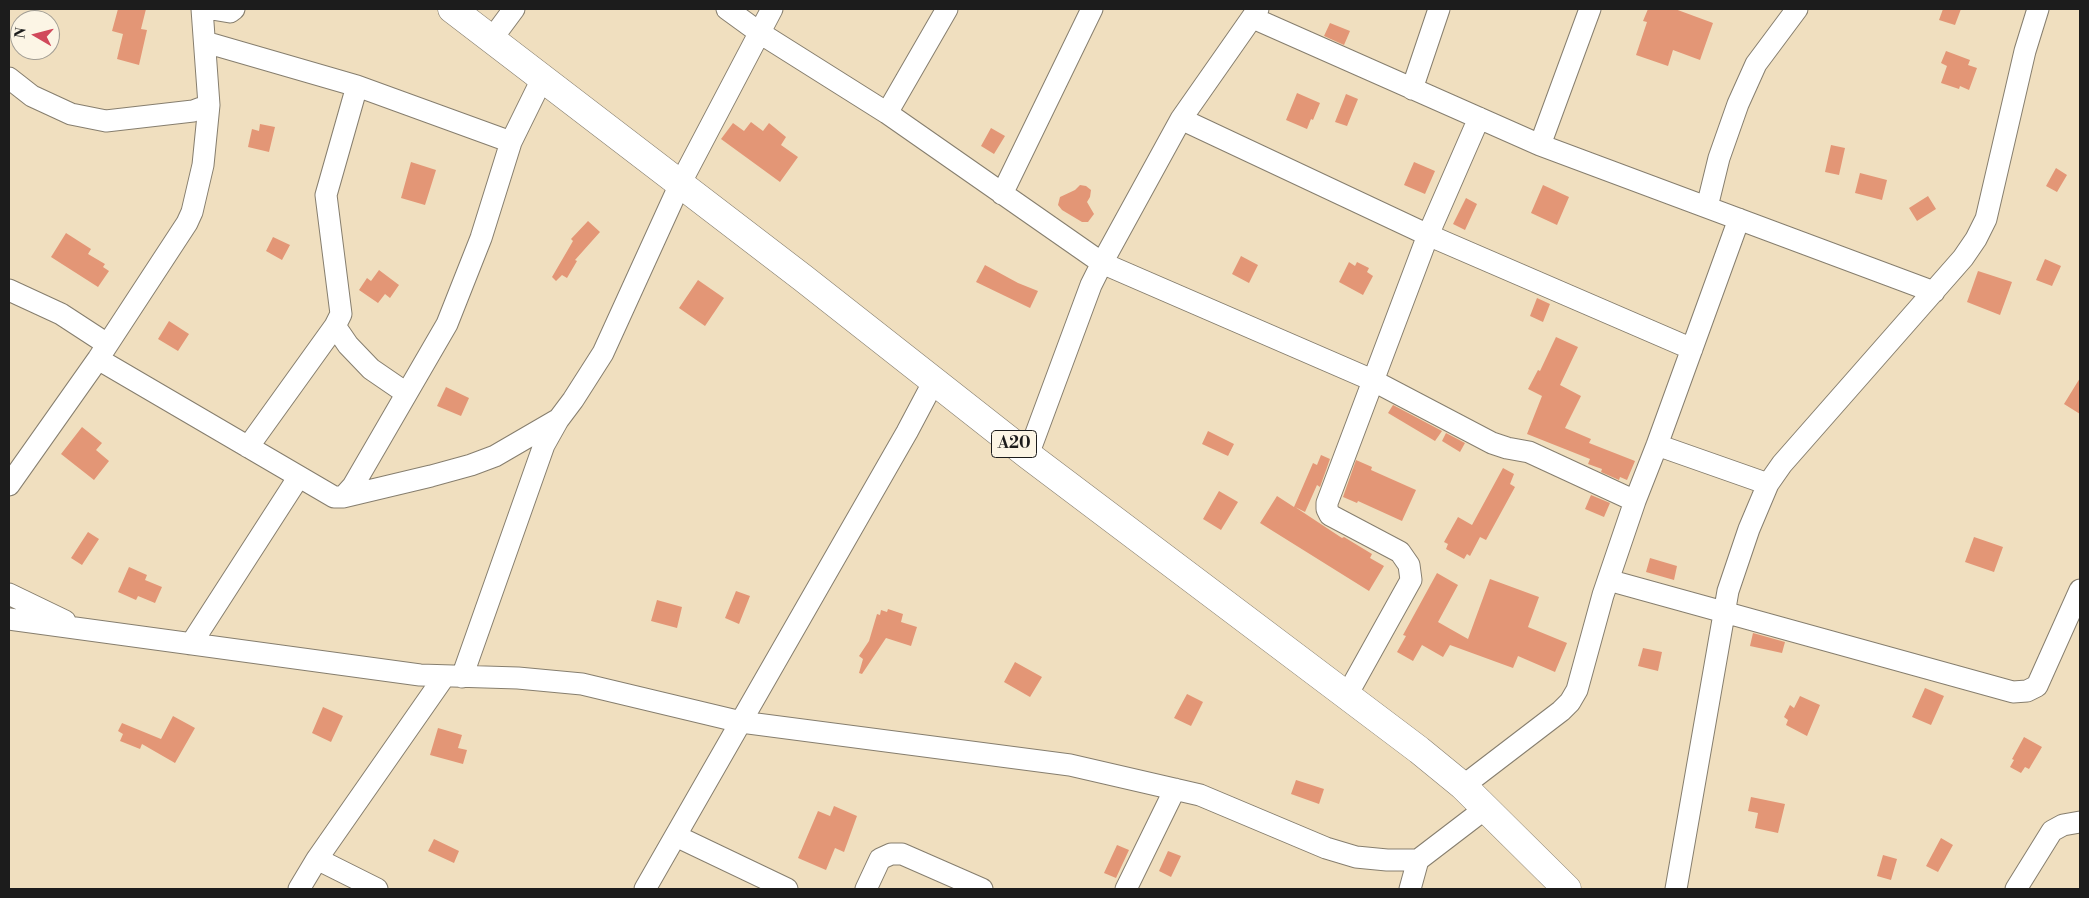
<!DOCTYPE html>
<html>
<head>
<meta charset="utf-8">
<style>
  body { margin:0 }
  #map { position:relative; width:2089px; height:898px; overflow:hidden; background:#f0dfbf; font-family:"Libre Bodoni",serif }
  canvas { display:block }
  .frame { position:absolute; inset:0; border:10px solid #1c1c1c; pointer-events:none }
  .north { position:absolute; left:10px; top:10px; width:50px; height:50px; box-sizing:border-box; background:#fcf5e5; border:1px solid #a29e95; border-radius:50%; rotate:278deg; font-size:14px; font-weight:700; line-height:20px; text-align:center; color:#1c1c1c }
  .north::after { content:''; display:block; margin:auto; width:18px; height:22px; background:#d1495b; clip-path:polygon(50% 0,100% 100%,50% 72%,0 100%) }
</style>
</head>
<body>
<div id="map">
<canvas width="2089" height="898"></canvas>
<div class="frame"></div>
<div class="north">N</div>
</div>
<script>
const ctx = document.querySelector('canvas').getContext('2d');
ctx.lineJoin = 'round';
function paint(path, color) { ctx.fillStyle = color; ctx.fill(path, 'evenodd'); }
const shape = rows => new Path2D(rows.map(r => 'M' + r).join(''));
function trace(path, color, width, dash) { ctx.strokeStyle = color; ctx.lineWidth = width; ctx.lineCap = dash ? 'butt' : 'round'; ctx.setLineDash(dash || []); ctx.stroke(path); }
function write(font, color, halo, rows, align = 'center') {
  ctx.font = font + ' "Libre Bodoni",serif'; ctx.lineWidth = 4; ctx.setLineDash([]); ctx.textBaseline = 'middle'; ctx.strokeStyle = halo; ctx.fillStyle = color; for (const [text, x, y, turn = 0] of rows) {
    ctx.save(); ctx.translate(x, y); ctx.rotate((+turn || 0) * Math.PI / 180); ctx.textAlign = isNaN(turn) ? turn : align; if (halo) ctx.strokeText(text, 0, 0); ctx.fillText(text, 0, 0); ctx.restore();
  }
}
const building = shape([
  [118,9,146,9,141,29,147,30,139,65,117,59,123,34,112,31],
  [1648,9,1675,9,1713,23,1700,60,1673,50,1668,66,1636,55,1647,22,1643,21],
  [1943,9,1961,9,1955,25,1939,20],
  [1330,23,1350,31,1344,45,1324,36],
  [1946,51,1970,60,1968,65,1977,68,1969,90,1960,86,1959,89,1941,83,1947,66,1941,63],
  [1297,93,1320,103,1313,120,1311,119,1307,129,1286,120],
  [1346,94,1358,99,1347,126,1335,122],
  [751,122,763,131,769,123,786,137,781,145,798,157,780,182,721,139,733,123,744,131],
  [260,124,275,127,269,152,248,147,252,129,259,131],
  [991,128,1005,136,994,154,981,146],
  [1831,145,1845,148,1839,175,1825,172],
  [411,162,436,170,425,205,401,198],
  [1414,162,1435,171,1425,194,1404,185],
  [2056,168,2067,175,2057,192,2046,186],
  [1860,173,1887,180,1882,200,1855,193],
  [1080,185,1086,186,1091,190,1090,197,1087,202,1094,214,1088,222,1082,222,1062,210,1058,205,1060,197,1075,190],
  [1543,185,1569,197,1557,225,1531,213],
  [1928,196,1936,209,1917,221,1909,208],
  [1466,198,1477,204,1465,230,1453,224],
  [588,221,600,232,575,260,577,261,567,278,562,275,556,281,552,277,573,241,571,239],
  [66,233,91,249,88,254,105,264,103,267,109,271,98,287,51,257],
  [273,237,290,245,282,260,266,251],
  [1241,256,1258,265,1249,283,1232,274],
  [2045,259,2061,266,2052,286,2036,280],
  [1349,262,1355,266,1357,262,1369,268,1367,272,1373,276,1363,295,1339,282],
  [985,265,1018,283,1038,291,1030,308,976,282],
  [379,270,399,285,390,298,385,294,378,303,359,290,367,278,371,281],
  [1978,271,2012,282,2000,315,1967,302],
  [698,280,724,298,705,326,679,308],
  [1537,298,1550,304,1543,322,1530,316],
  [169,321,189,334,178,351,158,339],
  [1556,337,1578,347,1560,385,1581,396,1565,428,1591,439,1589,443,1635,461,1627,480,1620,477,1619,480,1601,472,1602,469,1588,464,1590,459,1527,434,1542,396,1528,389,1538,370,1540,371],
  [2080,378,2080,414,2064,404],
  [446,387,469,398,461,416,437,406],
  [1393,405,1442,431,1435,441,1388,413],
  [82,427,102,443,96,450,109,461,94,480,61,454],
  [1208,431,1234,444,1228,456,1202,444],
  [1446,433,1465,443,1460,452,1442,441],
  [1321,455,1330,459,1320,487,1317,485,1305,512,1295,507,1342,538,1344,537,1372,554,1370,558,1384,566,1369,591,1260,523,1277,496,1294,507,1313,463,1317,465],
  [1356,460,1372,467,1371,470,1416,490,1402,521,1358,501,1357,503,1343,497],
  [1503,468,1514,474,1510,484,1515,487,1486,540,1480,537,1470,556,1467,554,1464,559,1446,549,1448,544,1444,542,1458,517,1472,525],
  [1219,491,1238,502,1221,530,1203,519],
  [1591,495,1610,503,1604,517,1585,509],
  [88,532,99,539,82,565,71,558],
  [1974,537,2003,547,1994,572,1965,562],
  [1650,558,1677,566,1674,580,1646,572],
  [129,567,147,575,145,580,162,587,155,603,138,596,136,600,118,592],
  [1437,573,1458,585,1438,622,1468,639,1490,579,1539,597,1528,627,1567,643,1555,672,1518,656,1513,668,1450,645,1443,657,1422,645,1413,661,1397,652,1406,636,1403,635],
  [736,591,750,596,739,624,725,618],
  [657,600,682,607,677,628,651,621],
  [888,609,903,614,901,622,917,627,911,646,886,638,862,674,859,673,863,659,859,656,869,641,877,614,880,615,881,610,887,612],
  [1753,633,1785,642,1782,653,1750,646],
  [1643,648,1662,652,1658,671,1638,666],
  [1015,662,1042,677,1030,697,1004,682],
  [1925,688,1944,696,1931,725,1912,717],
  [1187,694,1203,702,1191,726,1174,718],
  [1800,696,1820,705,1807,736,1786,725,1788,720,1784,717,1790,705,1794,708],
  [323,707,343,716,331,742,312,733],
  [173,716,195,728,175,763,142,744,140,749,120,741,123,734,118,731,122,723,161,739],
  [438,728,462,735,458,748,467,750,463,764,430,755],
  [2024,737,2042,747,2029,769,2025,767,2021,773,2010,767,2014,760,2012,759],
  [1296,780,1324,789,1319,804,1291,794],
  [1751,797,1785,804,1778,833,1755,828,1758,813,1748,811],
  [834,806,857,816,844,852,835,848,826,870,798,858,818,811,830,816],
  [1941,838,1953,845,1938,872,1926,866],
  [434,839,459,851,454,863,428,851],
  [1117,845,1129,850,1116,878,1104,873],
  [1168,851,1181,856,1171,877,1159,871],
  [1883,855,1897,859,1891,880,1877,876]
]);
const minor = shape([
  [212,9,230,12,234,9],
  [727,9,760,33,887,113,1102,263,1372,380,1492,443,1507,448,1529,452,1635,501],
  [1253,18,1540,145,1934,292],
  [491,40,514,9],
  [205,42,357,86,511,142],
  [9,78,32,96,71,114,106,121,193,111,209,105],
  [1412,89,1439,9],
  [887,113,947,9],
  [1181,119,1428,235,1692,349],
  [1540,145,1590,9],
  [1002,194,1092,9],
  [1707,207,1719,158,1738,104,1756,64,1797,9],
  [9,290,61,314,107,344],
  [335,326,348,345,371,369,406,393],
  [98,359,334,497,343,497,431,476,471,465,495,456,557,420],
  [1657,445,1768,484],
  [248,447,335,326,341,314,326,195,357,86],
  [1028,455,1091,285,1102,263,1181,119,1258,9],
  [9,485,98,359,187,223,192,212,203,165,209,105,202,9],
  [343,497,353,486,447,324,481,238,511,142,542,79],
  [1608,580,2013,692,2027,691,2037,686,2080,590],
  [9,594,65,621],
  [9,619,420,675,518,678,582,684,741,722,1070,765,1200,795,1326,848,1356,857,1387,860,1418,860,1486,808],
  [191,644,298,478],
  [462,677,544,445,558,420,573,400,603,353,680,184,772,9],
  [1347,695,1411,580,1409,565,1400,552,1330,515,1327,509,1327,503,1428,235,1479,118],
  [1463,786,1561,711,1570,702,1577,690,1603,595,1635,501,1657,445,1739,219],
  [676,836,787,889],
  [317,859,377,889],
  [299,889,317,859,444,677],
  [645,889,907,432,934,381],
  [866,889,880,859,891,854,902,854,982,889],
  [1126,889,1175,789],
  [1410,889,1418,860],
  [1676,889,1728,591,1749,529,1768,484,1782,464,1963,258,1976,239,1986,219,2025,51,2038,9],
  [2016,889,2052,831,2063,825,2080,822]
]);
const major = shape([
  [452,9,803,278,1028,455,1419,750,1463,786,1567,889]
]);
const shields = [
  [1014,444,45]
];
const shieldNames = [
  ["A20",1014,444]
];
paint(building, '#e39676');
trace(minor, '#867e6e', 23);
trace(major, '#867e6e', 29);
trace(minor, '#fff', 21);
trace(major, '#fff', 28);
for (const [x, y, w] of shields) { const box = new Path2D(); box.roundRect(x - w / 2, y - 13.5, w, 27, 4); ctx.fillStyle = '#fcf5e5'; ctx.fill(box); trace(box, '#1c1c1c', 1); }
write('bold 16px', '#1c1c1c', null, shieldNames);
</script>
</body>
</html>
